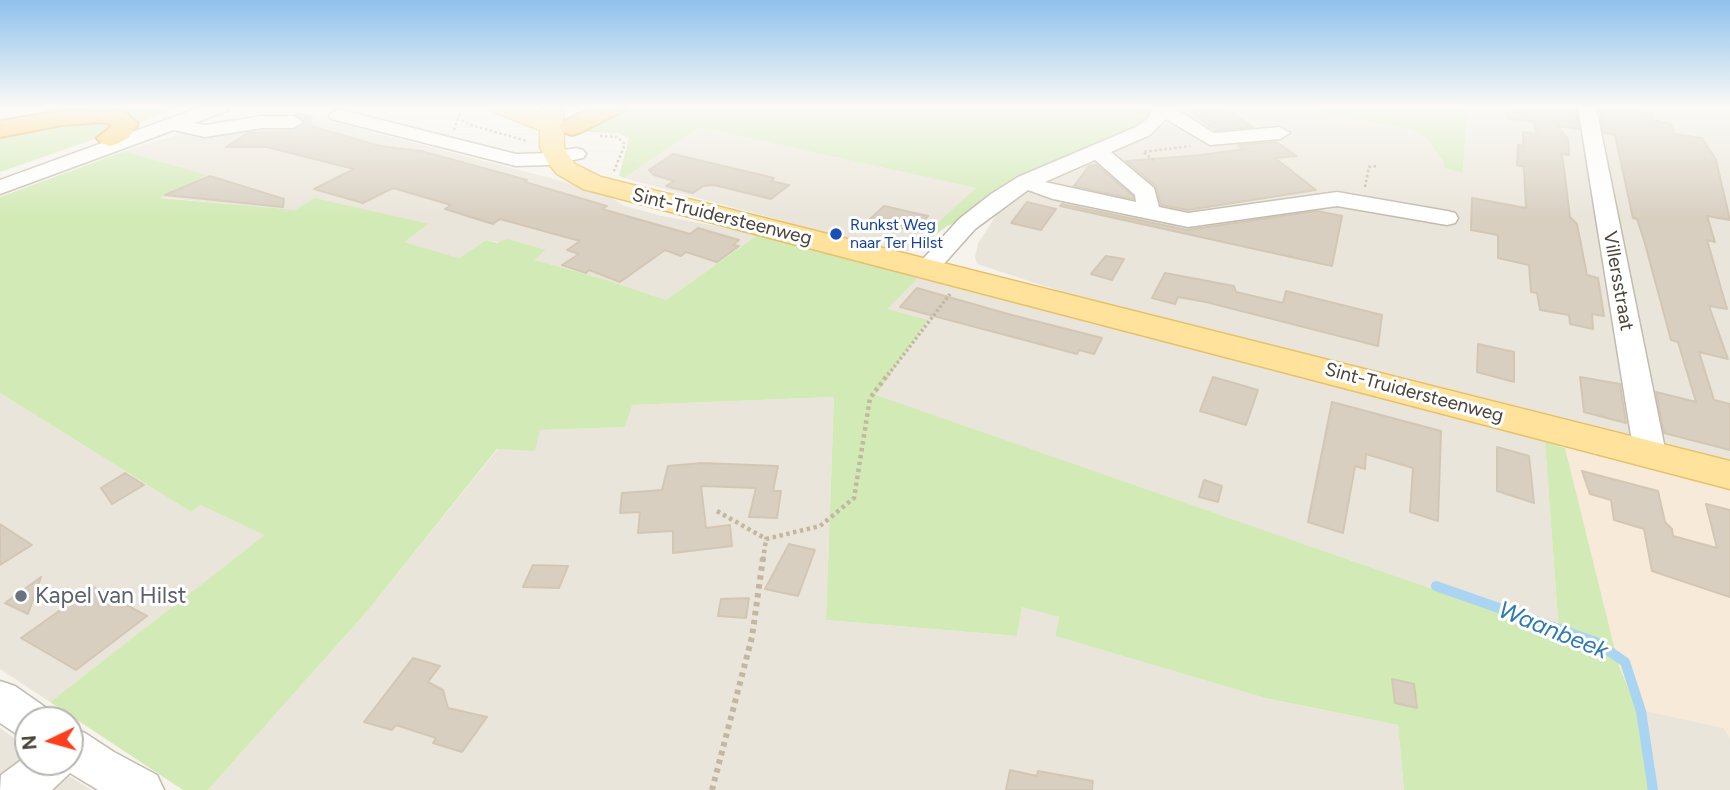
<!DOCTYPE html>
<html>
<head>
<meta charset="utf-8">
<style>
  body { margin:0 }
  #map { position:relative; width:1730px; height:790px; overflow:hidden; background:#f6f3ec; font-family:Figtree,sans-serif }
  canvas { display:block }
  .north { position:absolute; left:14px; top:706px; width:70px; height:70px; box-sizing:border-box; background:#fff; border:2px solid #b7b4b0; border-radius:50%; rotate:265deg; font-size:19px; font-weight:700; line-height:28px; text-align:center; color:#4b4439 }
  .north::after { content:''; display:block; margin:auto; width:24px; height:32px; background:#fc3f1d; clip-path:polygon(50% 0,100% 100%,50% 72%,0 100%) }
</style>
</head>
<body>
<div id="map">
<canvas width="1730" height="790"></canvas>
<div class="north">N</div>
</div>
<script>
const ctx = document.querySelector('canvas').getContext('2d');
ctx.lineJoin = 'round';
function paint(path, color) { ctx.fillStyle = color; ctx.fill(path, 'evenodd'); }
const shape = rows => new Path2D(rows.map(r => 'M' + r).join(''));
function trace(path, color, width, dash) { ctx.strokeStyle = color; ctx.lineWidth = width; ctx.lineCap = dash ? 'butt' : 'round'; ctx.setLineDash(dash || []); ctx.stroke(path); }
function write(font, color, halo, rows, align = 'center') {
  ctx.font = font + ' Figtree,sans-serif'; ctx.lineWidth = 6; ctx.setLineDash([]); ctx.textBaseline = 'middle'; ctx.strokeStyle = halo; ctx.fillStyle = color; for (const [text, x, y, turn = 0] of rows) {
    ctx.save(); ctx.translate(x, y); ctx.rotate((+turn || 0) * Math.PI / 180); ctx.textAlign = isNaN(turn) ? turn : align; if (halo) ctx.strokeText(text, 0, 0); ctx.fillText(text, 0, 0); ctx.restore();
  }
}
const residential = shape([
  [1174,107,1291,107,1412,130,1427,139,1443,161,1463,172,1467,107,1577,107,1636,439,1072,295,977,264,975,257,978,244,996,215,1021,192,1145,137,1165,124],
  [1595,107,1730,107,1730,464,1686,453,1664,443],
  [302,114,562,181,612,198,625,206,662,216,759,234,666,300,607,280,533,260,545,251,486,240,459,258,403,242,428,225,158,197,206,175,125,151,221,121],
  [699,127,977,188,912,244,918,248,907,251,824,232,624,178],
  [918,278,1088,319,1545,442,1559,633,875,395,927,321,886,309],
  [0,393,191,512,200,505,266,535,50,702,0,669],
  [834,397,826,620,1017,636,1022,606,1059,617,1055,636,1265,698,1398,725,1404,790,208,790,369,609,498,449,534,450,540,430,625,427,631,405],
  [1637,709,1724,728,1730,738,1730,790,1652,790],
  [0,728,28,748,28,762,60,770,91,790,0,790]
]);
const commercial = shape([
  [1565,448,1730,490,1730,738,1724,728,1637,709,1619,666]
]);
const green = shape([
  [89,107,176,107,137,124,133,119,123,115,68,113],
  [624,107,1153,107,1142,123,1044,166,999,189,975,207,964,220,947,226,918,248,912,245,976,188,699,127,624,178,619,176,629,138,617,133,582,132,582,129],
  [1291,107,1467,107,1463,173,1445,168,1443,161,1427,139,1412,130],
  [99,118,117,128,106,135,0,172,0,137,27,129],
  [125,151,207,175,160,198,295,210,315,198,429,224,404,242,459,258,486,240,497,243,507,239,546,250,534,260,607,280,666,300,759,234,918,278,887,309,928,320,876,395,1559,633,1545,442,1565,448,1619,666,1637,709,1652,790,1404,790,1398,725,1265,698,1055,636,1059,617,1022,607,1017,636,826,620,834,397,632,405,625,427,540,430,535,451,497,449,369,609,208,790,183,790,50,702,265,535,200,505,191,512,0,393,0,197]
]);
const stream = shape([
  [1436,586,1596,642,1625,662,1641,711,1653,790]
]);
const building = shape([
  [1184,107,1224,107,1253,127,1215,130,1184,107],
  [1507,107,1575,107,1579,129,1557,126,1568,139,1569,155,1562,154,1570,217,1577,224,1587,275,1598,278,1604,316,1592,314,1593,329,1570,324,1569,315,1540,310,1537,293,1531,292,1529,265,1498,258,1498,235,1471,230,1472,198,1526,208,1524,167,1517,165,1518,145,1523,146,1523,132,1536,134,1534,122,1506,118,1507,107],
  [1599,107,1636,107,1637,111,1652,113,1654,120,1671,124,1675,134,1702,138,1716,160,1730,220,1707,216,1715,242,1707,240,1727,309,1709,306,1728,359,1699,352,1714,400,1730,404,1730,450,1664,433,1656,392,1696,402,1678,342,1671,340,1644,240,1637,219,1633,218,1615,135,1604,133,1599,107],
  [304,124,380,146,421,151,527,180,525,182,607,206,602,209,690,234,698,228,739,240,733,245,739,246,717,262,686,252,681,256,665,250,620,282,589,270,586,273,562,265,579,254,567,250,580,241,500,219,493,224,445,209,451,205,393,188,363,203,314,189,354,169,267,147,226,147,248,133,293,131,304,124],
  [1276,142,1297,156,1275,158,1316,190,1188,210,1161,205,1156,186,1126,161,1202,155,1244,149,1238,145,1276,142],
  [673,154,774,178,771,181,789,185,771,199,714,185,703,186,693,193,666,186,674,181,654,175,649,170,673,154],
  [1096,165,1133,196,1133,199,1074,186,1089,166,1096,165],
  [210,176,284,199,283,207,165,195,210,176],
  [1027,202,1056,209,1041,230,1011,223,1027,202],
  [1062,204,1187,230,1317,211,1342,216,1332,266,1060,206,1062,204],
  [884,206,928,216,913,231,869,220,884,206],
  [1106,256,1124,259,1112,280,1091,274,1106,256],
  [1165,273,1234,286,1236,292,1283,303,1286,291,1382,315,1378,346,1206,302,1178,297,1175,304,1152,298,1165,273],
  [917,288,1008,314,1102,338,1094,354,1079,350,1077,354,900,307,917,288],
  [1478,344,1514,352,1514,382,1477,372,1478,344],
  [1213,377,1258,390,1246,425,1200,411,1213,377],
  [1580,377,1620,384,1626,423,1584,412,1580,377],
  [1332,402,1441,431,1438,521,1410,512,1413,468,1366,454,1365,469,1355,466,1343,533,1308,522,1332,402],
  [1497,447,1529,456,1534,503,1497,491,1497,447],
  [702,463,778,466,773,491,781,491,777,518,749,517,756,488,701,486,706,528,730,525,732,546,673,553,673,531,638,533,640,512,620,513,622,493,662,490,668,466,702,463],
  [1582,471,1658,491,1665,522,1672,529,1673,536,1717,548,1706,504,1730,510,1730,597,1652,571,1644,529,1614,520,1611,500,1590,494,1582,471],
  [125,473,144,485,112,504,101,488,125,473],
  [1204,480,1222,486,1218,502,1199,497,1204,480],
  [0,524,32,545,0,565,0,524],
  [789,544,815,550,798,596,765,589,789,544],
  [533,565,568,566,559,588,523,587,533,565],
  [41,577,28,614,5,603,41,577],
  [93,587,147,616,76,670,21,638,93,587],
  [749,598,746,618,718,616,721,599,749,598],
  [413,658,440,666,428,682,443,690,448,708,487,717,462,752,433,743,436,738,396,725,392,730,364,722,413,658],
  [1392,679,1414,684,1417,708,1395,703,1392,679],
  [1010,770,1037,776,1038,771,1093,781,1092,790,1006,790,1010,770]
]);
const minorTunnel = shape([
  [293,122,311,126]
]);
const pathFar3 = shape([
  [457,118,471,125,527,141],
  [454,130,460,113],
  [600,136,617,137,625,144,614,171],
  [1154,160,1143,152,1190,146],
  [1365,187,1369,167,1377,166]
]);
const pathFar2 = shape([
  [888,375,950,294]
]);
const pathFar1 = shape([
  [717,511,766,539],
  [763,560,766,539,820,526,854,498,870,398,889,373]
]);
const path = shape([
  [712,790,752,637,763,558]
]);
const minor = shape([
  [201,107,229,107,227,111,194,123,205,125,262,116,293,116,303,122,293,128,262,128,205,137,174,130,0,194,0,180,201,107],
  [1154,107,1173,107,1214,133,1280,127,1290,133,1280,139,1210,145,1166,119,1150,135,1111,152,1154,188,1159,207,1188,213,1337,192,1447,211,1455,213,1458,218,1455,223,1447,225,1337,206,1188,227,1053,199,1028,190,975,229,934,275,925,277,916,275,913,270,959,219,991,194,1018,177,1136,127,1147,119,1154,107],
  [1095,160,1135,195,1136,202,1045,182,1095,160],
  [1578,107,1596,107,1666,454,1661,462,1650,465,1639,462,1634,454,1578,107],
  [338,109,516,154,549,153,576,148,583,150,586,154,583,158,549,165,516,166,331,119,329,115,338,109],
  [0,681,15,686,45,707,51,720,28,720,28,738,15,733,0,723,0,681],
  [70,727,85,733,114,752,157,775,164,790,98,790,70,773,52,790,0,790,1,775,28,755,28,762,70,762,70,727]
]);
const major = shape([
  [491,107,524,107,540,113,541,107,563,107,564,147,569,156,575,164,601,177,1730,461,1730,489,583,189,557,174,548,163,540,147,540,130,494,112,491,107]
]);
const highway = shape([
  [593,107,625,107,621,112,581,132,572,135,563,132,559,127,563,122,593,107],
  [105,108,126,113,138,124,129,137,119,143,110,146,101,143,97,138,112,126,105,122,62,125,0,137,0,121,62,111,105,108]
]);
const markers = [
  [836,234,7,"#1a4fb4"],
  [21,596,7,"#6b7280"]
];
const farTransitnames = [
  ["Runkst Weg",850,225],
  ["naar Ter Hilst",850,243]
];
const streetNames = [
  ["Sint-Truidersteenweg",722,217,14],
  ["Villersstraat",1618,281,80],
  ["Sint-Truidersteenweg",1414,393,15]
];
const nearWorshipnames = [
  ["Kapel van Hilst",35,596]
];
const nearWaternames = [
  ["Waanbeek",1553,631,22]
];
paint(residential, '#eae5da');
paint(commercial, '#f7ead8');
paint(green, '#d2eab5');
trace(stream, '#a9d4f2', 10);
paint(building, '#d8cfc1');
trace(building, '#d3c7b4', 2);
trace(minorTunnel, '#d4d0c8', 21, [21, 10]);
trace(minor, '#c2bbae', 3);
trace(major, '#e6c16a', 3);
trace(highway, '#e0a43c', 4);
trace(pathFar3, '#c4b79f', 2.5, [2.5, 2.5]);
trace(pathFar2, '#c4b79f', 3.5, [2.5, 2.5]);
trace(pathFar1, '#c4b79f', 4.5, [3.5, 3.5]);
trace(path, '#c4b79f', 6, [4.5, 4.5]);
paint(minor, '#fff');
paint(major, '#ffe39c');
paint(highway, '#ffcf6e');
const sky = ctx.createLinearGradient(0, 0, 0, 218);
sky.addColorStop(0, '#8fc1ec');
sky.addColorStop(0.49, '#fbfaf6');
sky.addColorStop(1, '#fbfaf600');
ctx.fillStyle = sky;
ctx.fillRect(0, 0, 1730, 218);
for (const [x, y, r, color] of markers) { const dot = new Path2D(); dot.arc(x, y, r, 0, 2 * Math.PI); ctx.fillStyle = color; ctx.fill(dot); trace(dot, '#fff', 2.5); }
write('16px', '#164399', '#fff', farTransitnames, 'left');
write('19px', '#4b4439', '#fff', streetNames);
write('23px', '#5b616d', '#fff', nearWorshipnames, 'left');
write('italic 24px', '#2e7ab2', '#fff', nearWaternames);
</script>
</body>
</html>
